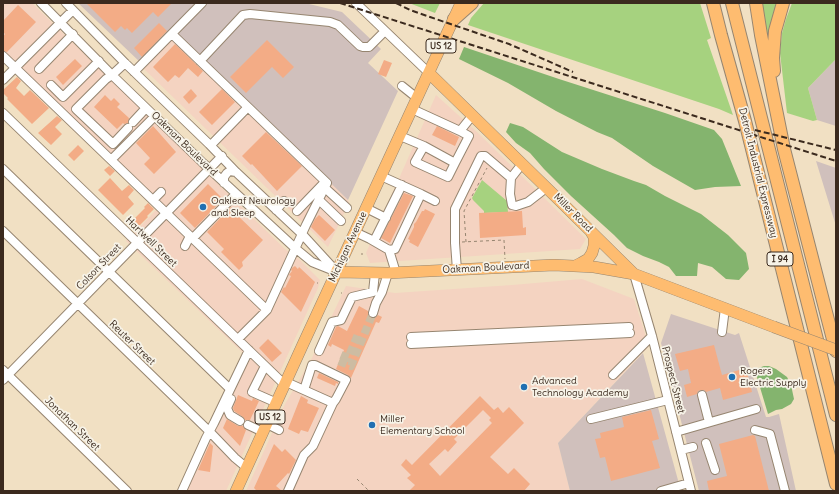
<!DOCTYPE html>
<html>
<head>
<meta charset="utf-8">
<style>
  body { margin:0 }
  #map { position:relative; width:839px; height:494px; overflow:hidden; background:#f1e0c3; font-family:Delius,sans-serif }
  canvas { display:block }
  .frame { position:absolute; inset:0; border:4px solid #3b2a1e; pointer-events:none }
</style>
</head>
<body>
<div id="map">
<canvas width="839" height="494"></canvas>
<div class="frame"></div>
</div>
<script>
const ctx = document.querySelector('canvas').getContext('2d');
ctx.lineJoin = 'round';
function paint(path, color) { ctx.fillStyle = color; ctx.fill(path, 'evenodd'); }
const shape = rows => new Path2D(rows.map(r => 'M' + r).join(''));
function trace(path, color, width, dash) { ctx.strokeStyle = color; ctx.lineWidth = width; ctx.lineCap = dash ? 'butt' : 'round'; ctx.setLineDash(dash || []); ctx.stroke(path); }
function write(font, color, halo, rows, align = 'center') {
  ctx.font = font + ' Delius,sans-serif'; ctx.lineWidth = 3.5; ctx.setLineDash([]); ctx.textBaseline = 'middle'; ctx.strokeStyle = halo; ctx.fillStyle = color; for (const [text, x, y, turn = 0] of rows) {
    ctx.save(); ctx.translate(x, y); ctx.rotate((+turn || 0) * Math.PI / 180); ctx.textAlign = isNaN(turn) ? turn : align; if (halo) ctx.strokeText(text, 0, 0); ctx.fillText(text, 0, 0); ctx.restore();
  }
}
const built = shape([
  [3,3,32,3,285,249,299,259,320,280,318,288,226,491,178,491,243,353,126,241,157,209,3,59],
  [173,30,348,200,349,203,328,247,145,70,141,63],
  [436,95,477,132,586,239,580,249,370,263,366,253],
  [582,279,634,299,649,346,558,443,570,491,246,491,285,404,311,360,346,286,395,293,512,285]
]);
const industrial = shape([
  [78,3,305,3,342,12,381,49,368,63,398,91,348,200,174,30,141,63],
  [836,59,836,126,817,120,808,88],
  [816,161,836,168,836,226],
  [671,314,735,335,739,333,766,417,769,417,779,414,796,491,699,491,661,343],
  [643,353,681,491,570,491,558,443]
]);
const green = shape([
  [409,3,440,3,435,13],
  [484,3,700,3,711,38,707,40,733,115,719,109,468,25,471,18],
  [761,3,777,3,771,23,768,44],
  [792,3,836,3,836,59,808,88,817,120,813,121,787,113,780,53,782,33,786,19],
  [482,180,507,201,508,212,484,213,484,211,473,200,472,198]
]);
const forest = shape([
  [464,47,559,79,665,113,714,130,722,139,741,186,715,187,695,190,653,166,612,138,597,132,556,111,508,83,459,59],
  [510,123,523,127,562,152,602,169,634,181,646,185,665,196,701,214,728,235,746,253,749,269,739,280,726,279,712,267,698,263,697,276,676,276,669,267,659,262,643,256,627,248,614,235,571,196,544,169,530,153,516,143,506,132],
  [764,366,769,366,776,369,787,377,791,385,794,399,791,404,782,409,776,410,768,414,756,374,756,369]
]);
const building = shape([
  [86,3,172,3,158,17,153,12,132,33,127,28,125,30,121,26,115,32],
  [18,5,36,22,7,52,3,51,3,37,5,34,3,32,3,21],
  [159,23,167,31,142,57,134,48],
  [267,40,294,67,283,78,272,67,246,93,230,77],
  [175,44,203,71,198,77,188,68,179,78,175,75,168,82,153,67],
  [75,59,82,66,63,85,56,77],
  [384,60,392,63,386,77,378,74],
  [17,77,21,81,16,88,24,96,30,90,49,108,32,124,7,99,8,98,3,93,3,90],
  [191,89,197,96,189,104,183,97],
  [222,89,235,102,212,125,199,112],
  [105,95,111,101,114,98,120,104,117,107,129,118,128,123,124,124,123,123,117,129,94,107],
  [57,116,62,120,55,127,62,134,51,145,38,133],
  [153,126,176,152,154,174,144,164,150,158,136,143],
  [437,126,459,137,455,146,432,135],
  [266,132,302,166,277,191,252,164,251,165,242,156],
  [78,145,84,151,74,161,68,155],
  [109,166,115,171,110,176,104,170],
  [110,178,122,191,129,185,134,190,128,197,134,204,123,215,98,190],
  [208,184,223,199,195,228,180,213],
  [404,193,413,196,390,243,381,238],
  [148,203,154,209,147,216,148,217,137,228,131,222,145,208,144,207],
  [231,207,237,213,236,214,263,240,242,262,243,266,239,270,221,252,224,249,207,232],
  [425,209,435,214,418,247,409,242,410,240,408,239,414,227,414,224,416,222,422,211,424,211],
  [522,211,523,228,526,227,526,235,480,238,479,213],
  [319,215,335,230,325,241,311,227,315,219],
  [295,266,298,269,299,267,315,282,301,312,281,292,284,287,285,288,291,276,289,275,292,271,291,270,292,268],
  [359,306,368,311,368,315,371,318,375,318,378,315,382,317,379,323,376,322,351,378,348,375,336,369,344,350,332,344,331,347,328,345,336,327,338,326,347,331],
  [268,339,282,353,272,362,259,348],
  [714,345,722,375,746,368,752,392,723,400,720,388,706,392,704,390,701,390,698,391,697,394,687,397,684,385,691,383,688,369,680,371,675,354],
  [319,373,338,382,338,384,336,383,335,386,317,378],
  [238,395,252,401,253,398,259,401,250,420,245,420,243,417,234,411,233,408],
  [301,396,308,400,307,403,319,408,308,432,301,430,299,434,288,429],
  [480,396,494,410,498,407,503,413,509,407,524,423,490,457,508,474,514,468,530,484,524,491,409,491,415,485,407,478,411,475,401,465,406,459,412,465],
  [483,410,491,418,489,420,492,423,440,476,429,464,445,449,448,452,457,442,454,439],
  [651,410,659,439,652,441,660,468,611,481,605,457,600,458,595,439,601,438,600,433,624,427,622,417],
  [227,419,238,426,243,426,246,430,240,446,223,428],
  [753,435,755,436,769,491,709,491,707,481,727,476,719,444],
  [210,443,213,446,210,472,198,470],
  [274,444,282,452,285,449,296,460,289,474,288,473,276,486,282,491,257,491,254,488]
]);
const minorTunnel = shape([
  [341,355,348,358,359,332],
  [339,361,351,366,373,313]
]);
const path = shape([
  [462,242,504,240,505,259],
  [466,242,464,211,487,168],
  [361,254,363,254],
  [317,283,318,283],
  [341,293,342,293],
  [357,479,369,491]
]);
const minor = shape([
  [41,3,112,75,203,163,295,248,312,262,337,272],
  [66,3,125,63,209,144,236,172,302,234,335,270],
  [356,3,429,73],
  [172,34,327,183,306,225,267,310,238,339],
  [3,56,267,310],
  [200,61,243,15,250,14,330,22,338,25,360,46,363,47,369,47,385,31],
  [125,63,112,75,106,79,76,109,113,144,128,128],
  [39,69,73,34],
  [134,72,202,3],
  [3,80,73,10],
  [51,85,63,97,99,61],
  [402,86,417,98],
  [3,113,285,385],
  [133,122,146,108],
  [460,131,472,116],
  [400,136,424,146,455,163,469,136,460,131,412,109],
  [211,145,248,107],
  [424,146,415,162,448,177,455,163],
  [111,160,155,116],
  [522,164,511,178,510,194,512,205,516,206,528,202,546,188],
  [3,169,230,389],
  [224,183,224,177,227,173,230,171,236,172],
  [325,188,347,208],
  [421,194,435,201],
  [153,200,161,192],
  [319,200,341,221],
  [366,208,386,218],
  [276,210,284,201],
  [297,211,323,184],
  [3,231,210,432,235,458,247,468],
  [355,232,370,239,389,250,395,249,421,194,381,176],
  [193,238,236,194],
  [374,241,402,185],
  [185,246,190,236],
  [389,250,396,273],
  [457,270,455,243,455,209,481,156,485,156,511,178],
  [634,274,652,336,691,491],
  [373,313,376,303,382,292,388,273],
  [722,332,725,308],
  [411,337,629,327],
  [411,344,630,333],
  [319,351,332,322,341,320,352,297,373,292,375,273],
  [265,366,252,392,277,403],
  [3,370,127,491],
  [613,375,652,336],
  [3,380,222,156],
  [286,382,333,403],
  [702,395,709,422],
  [231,399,227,408,230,415,240,421],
  [591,419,668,400],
  [267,424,279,430],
  [248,425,263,432],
  [755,430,770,434,785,491],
  [676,432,756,409],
  [706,443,715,470],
  [681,450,693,447],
  [182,491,206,438,214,423,249,350],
  [288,491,304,455,313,446,333,403,336,399,346,380,315,365,312,365,304,390],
  [661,491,689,483]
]);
const major = shape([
  [429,73,558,199,634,274,774,327],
  [575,266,581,263,588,259,592,253,594,246,594,237,591,232],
  [337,272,388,273,554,265,594,267,634,274],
  [236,491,304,342,461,3]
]);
const highway = shape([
  [713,3,721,35,745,121,836,484],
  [732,3,836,415],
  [756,3,761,35,784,149,836,351],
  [454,19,472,3],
  [774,71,773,58,775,31,783,3]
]);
const rail = shape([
  [340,3,836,161],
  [396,3,410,10,430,17,509,44,573,72],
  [755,130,836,150]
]);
const majorBridge = shape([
  [774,327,836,350]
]);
const markers = [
  [203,207,4,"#1f6fb2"],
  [732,377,4,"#1f6fb2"],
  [524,387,4,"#1f6fb2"],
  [372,425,4,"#1f6fb2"]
];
const shields = [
  [441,46,30],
  [780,259,26],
  [270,417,30]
];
const shieldNames = [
  ["US 12",441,46],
  ["I 94",780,259],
  ["US 12",270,417]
];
const streetNames = [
  ["Oakman Boulevard",184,144,44],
  ["Detroit Industrial Expressway",758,173,76],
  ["Miller Road",573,213,45],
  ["Hartwell Street",151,242,44],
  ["Michigan Avenue",348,247,-65],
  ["Colson Street",99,267,-46],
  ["Oakman Boulevard",486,268,-3],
  ["Reuter Street",132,343,44],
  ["Prospect Street",673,380,76],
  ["Jonathan Street",72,424,44]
];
const poiNames = [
  ["Oakleaf Neurology",211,201],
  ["and Sleep",211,213],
  ["Rogers",740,371],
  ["Electric Supply",740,383],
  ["Advanced",532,381],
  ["Technology Academy",532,393],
  ["Miller",380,419],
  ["Elementary School",380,431]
];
paint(built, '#f4d3c1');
paint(industrial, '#d0c0bc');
paint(green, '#a6d27f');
paint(forest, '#84b46e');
paint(building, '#f3ac86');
trace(minorTunnel, '#cdbca2', 8, [8, 4]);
trace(minor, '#968570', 10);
trace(major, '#968570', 12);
trace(highway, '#968570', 14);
trace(path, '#968570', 1, [3, 3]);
trace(minor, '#fff', 8);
trace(major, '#febc70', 11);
trace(highway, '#febc70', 12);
trace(rail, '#3b2a1e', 2, [6, 3]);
trace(majorBridge, '#968570', 12, []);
trace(majorBridge, '#febc70', 11);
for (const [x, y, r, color] of markers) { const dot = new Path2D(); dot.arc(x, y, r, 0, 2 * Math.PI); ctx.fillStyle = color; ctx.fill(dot); trace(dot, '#f7f3e8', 1.5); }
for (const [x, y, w] of shields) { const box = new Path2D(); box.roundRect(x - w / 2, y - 7, w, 14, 3); ctx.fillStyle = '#f7f3e8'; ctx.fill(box); trace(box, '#3b2a1e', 1); }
write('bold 9px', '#3b2a1e', null, shieldNames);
write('10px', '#3b2a1e', '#f7f3e8', streetNames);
write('10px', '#3b2a1e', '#f7f3e8', poiNames, 'left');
</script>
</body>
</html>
